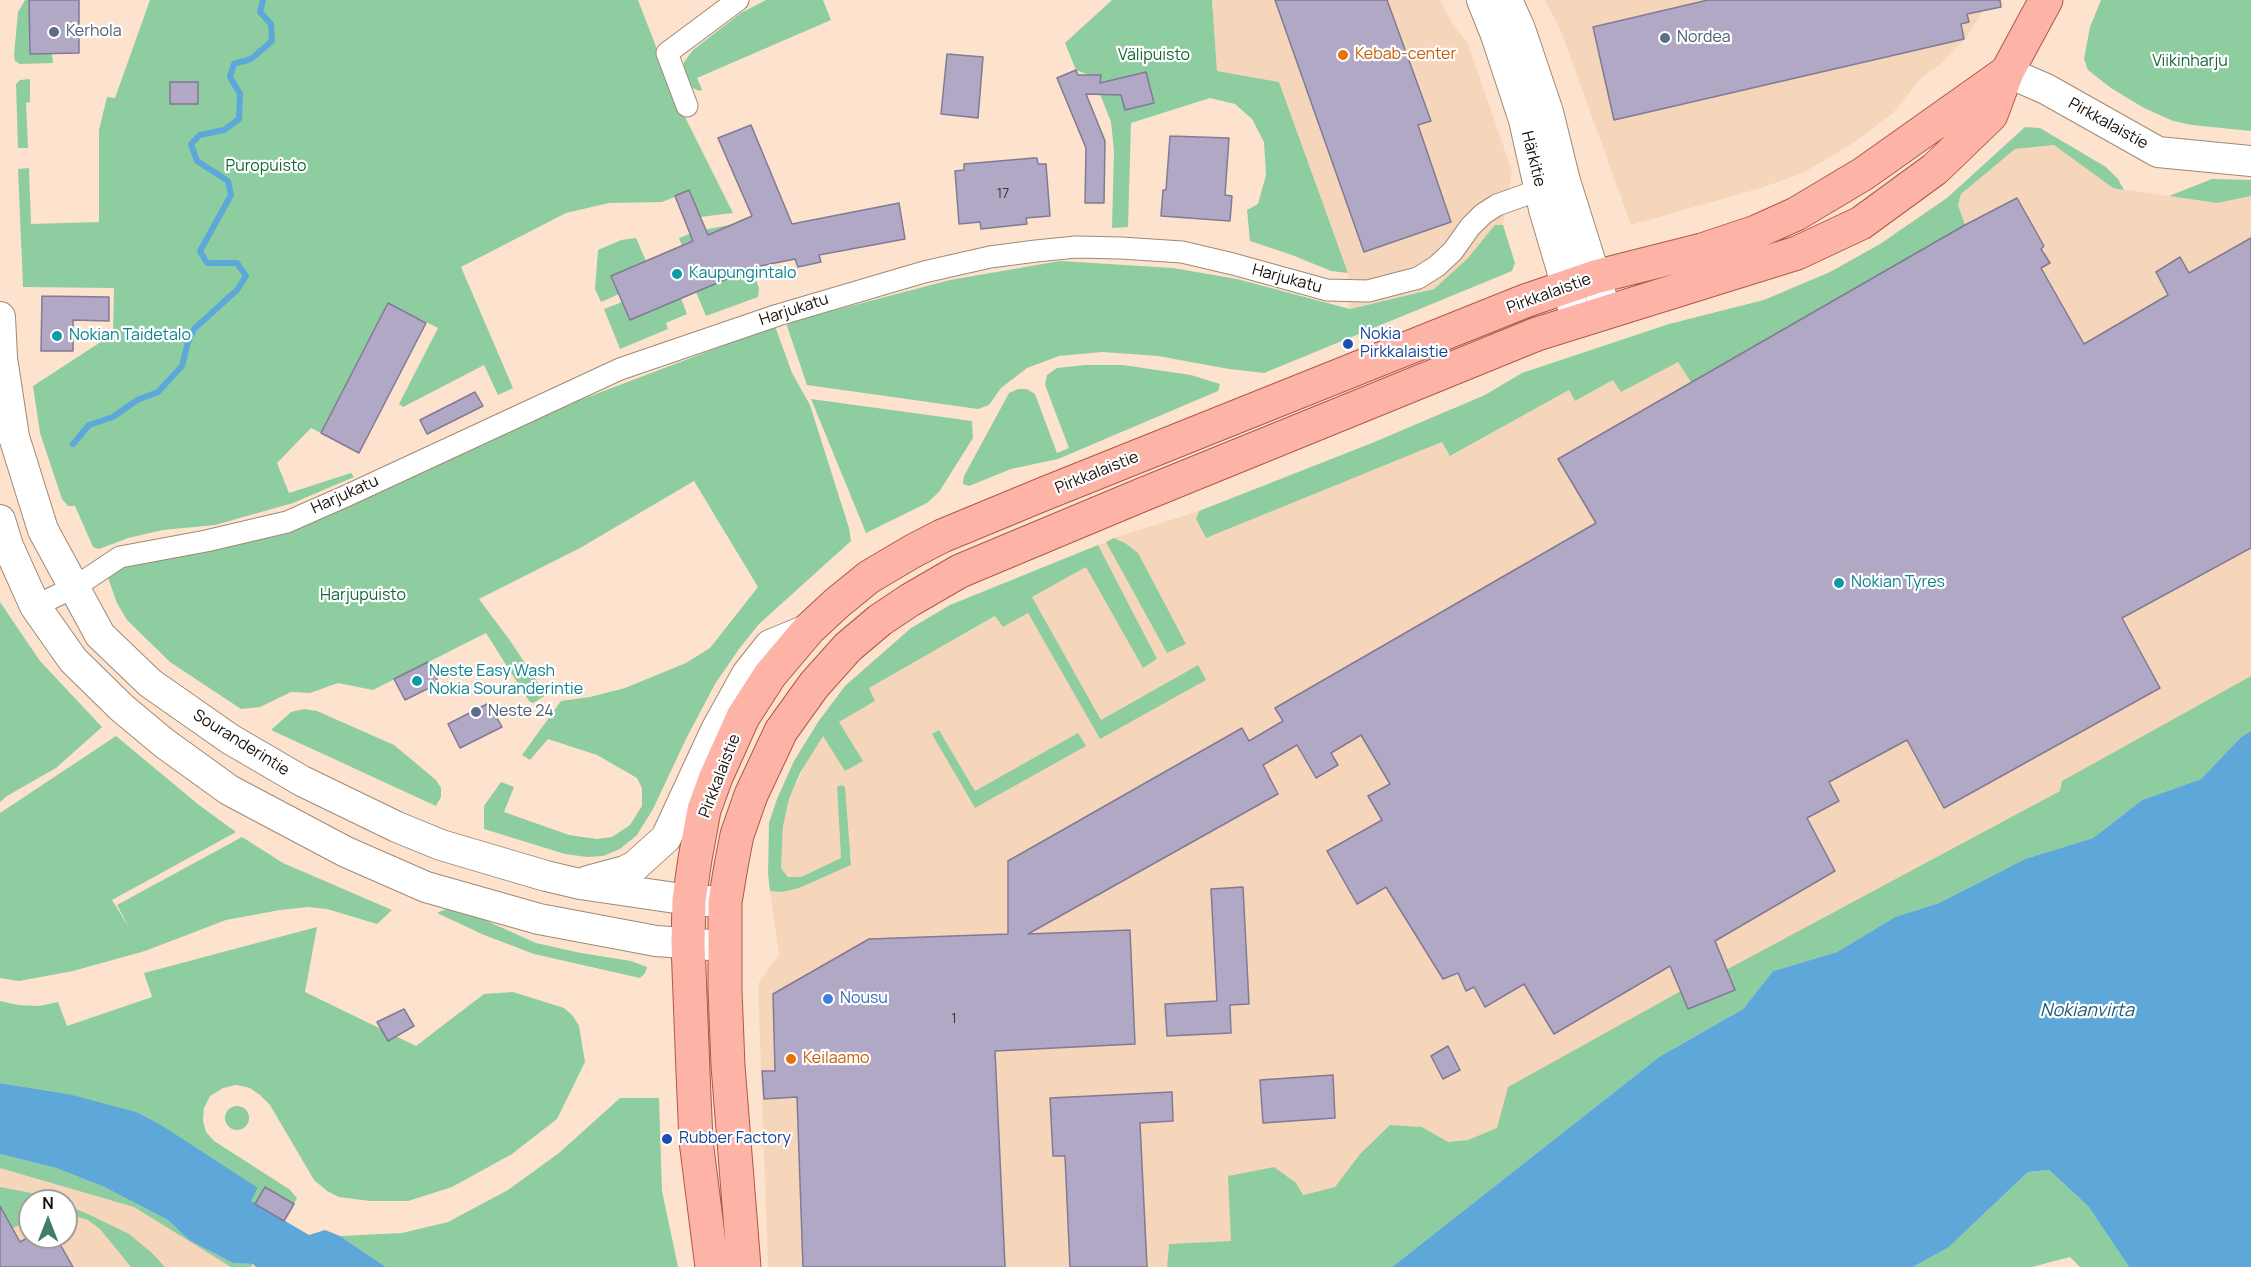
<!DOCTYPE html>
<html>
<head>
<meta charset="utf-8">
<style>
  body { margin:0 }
  #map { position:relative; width:2251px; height:1267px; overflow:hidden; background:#fde3ce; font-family:Manrope,sans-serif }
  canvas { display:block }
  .north { position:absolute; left:18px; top:1189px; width:60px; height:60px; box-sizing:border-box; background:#fff; border:2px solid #a39f9c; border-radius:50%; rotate:0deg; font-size:16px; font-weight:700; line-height:24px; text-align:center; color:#180f08 }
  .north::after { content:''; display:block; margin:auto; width:21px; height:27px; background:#3f7e6c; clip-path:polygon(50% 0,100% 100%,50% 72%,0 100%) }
</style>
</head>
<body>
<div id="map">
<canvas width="2251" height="1267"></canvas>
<div class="north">N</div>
</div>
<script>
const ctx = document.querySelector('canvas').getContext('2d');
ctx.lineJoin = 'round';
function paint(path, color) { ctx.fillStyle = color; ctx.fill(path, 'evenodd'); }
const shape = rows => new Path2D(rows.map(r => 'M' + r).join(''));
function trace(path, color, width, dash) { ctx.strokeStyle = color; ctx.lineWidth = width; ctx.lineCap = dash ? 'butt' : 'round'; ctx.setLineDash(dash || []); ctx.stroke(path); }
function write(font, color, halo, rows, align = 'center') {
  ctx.font = font + ' Manrope,sans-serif'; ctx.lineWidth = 4.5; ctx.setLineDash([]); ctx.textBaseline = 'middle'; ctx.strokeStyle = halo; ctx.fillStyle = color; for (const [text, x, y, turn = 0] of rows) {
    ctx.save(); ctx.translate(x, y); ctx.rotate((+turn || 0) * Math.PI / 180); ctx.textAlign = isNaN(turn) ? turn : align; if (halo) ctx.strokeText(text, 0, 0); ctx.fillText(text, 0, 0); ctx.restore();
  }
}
const built = shape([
  [1212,0,1440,0,1453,25,1468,44,1512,171,1503,225,1495,225,1467,259,1434,289,1349,309,1348,273,1279,82,1217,71],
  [1545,0,1990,0,1965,39,1940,65,1922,77,1893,113,1852,144,1803,173,1761,188,1631,225,1561,31],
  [2054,145,2113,188,2217,203,2251,196,2251,676,2062,781,2060,791,1735,990,1688,1009,1681,992,1498,1128,1468,1140,1447,1142,1422,1127,1360,1154,1335,1187,1302,1195,1231,1241,1169,1244,1167,1267,768,1267,758,984,779,955,770,891,782,892,852,861,837,787,841,858,801,877,788,877,781,868,783,826,789,799,811,753,823,735,839,722,875,701,869,688,996,616,1003,627,1028,613,1100,739,1197,665,1101,720,1032,597,1086,566,1143,667,1157,660,1098,545,1106,542,1167,653,1186,643,1125,543,1114,538,1199,511,1196,519,1206,538,1442,442,1451,456,1569,390,1575,401,1613,380,1621,392,1678,361,1691,382,1964,225,1958,205,1961,194,2015,149],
  [939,730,975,791,1077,734,1085,746,975,808],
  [0,1154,56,1168,256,1267,0,1267],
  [30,1201,66,1201,66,1237,30,1237]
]);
const green = shape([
  [25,0,29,0,52,53,53,63,20,64,15,61,14,55,18,12],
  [150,0,638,0,677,101,733,213,700,217,689,191,662,202,609,203,566,213,461,267,513,388,498,395,484,365,403,407,399,404,438,328,388,303,321,433,311,428,277,463,289,493,351,473,354,477,293,503,215,525,163,530,128,538,99,549,93,547,75,506,68,506,62,499,40,433,33,386,113,334,114,288,23,287,18,169,29,168,31,224,99,222,99,130,107,97,115,98],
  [766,0,823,0,831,20,697,78,702,90,699,91,689,86,684,73,684,62,693,50,741,13],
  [1112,0,1212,0,1217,71,1279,82,1348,273,1331,271,1292,255,1250,241,1247,210,1258,204,1266,175,1264,142,1252,119,1235,104,1210,98,1131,123,1128,227,1112,228,1114,151,1111,122,1100,94,1101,75,1089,75,1076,70,1065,43],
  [2101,0,2251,0,2251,131,2192,125,2173,121,2144,108,2111,88,2088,70,2084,59,2090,27],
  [30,79,30,102,26,103,28,148,18,148,16,84,20,80],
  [2025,127,2040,128,2106,167,2118,179,2124,190,2113,188,2054,145,2015,149,1961,194,1958,205,1965,225,1691,382,1678,362,1621,392,1613,380,1575,401,1569,390,1450,456,1442,442,1206,538,1196,519,1199,511,1372,443,1485,395,1522,373,1669,324,1764,300,1830,272,1880,244,1947,198],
  [2212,179,2251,180,2251,196,2217,203,2169,196],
  [734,224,759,288,758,297,706,316,696,292,743,271,724,228,682,246,679,238,698,231],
  [1495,225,1503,225,1515,263,1512,271,1264,373,1229,369,1158,356,1102,352,1059,356,1027,368,1001,388,989,405,978,409,807,385,786,323,950,280,1060,261,1173,268,1237,279,1350,309,1434,289,1467,259],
  [636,238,646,261,611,276,619,294,601,302,595,289,598,250,621,240],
  [681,298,687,314,666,323,668,329,620,349,604,309,622,302,630,320],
  [775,326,792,373,810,405,849,528,851,541,759,624,739,649,715,684,687,737,653,809,637,835,620,849,603,856,587,857,565,854,484,829,484,806,501,782,514,787,504,812,569,835,597,839,612,837,630,825,642,806,642,788,637,778,597,755,548,739,530,760,522,755,561,701,590,697,625,688,686,663,710,648,758,587,694,481,580,548,479,599,511,642,546,695,533,703,529,701,486,633,373,690,338,683,310,693,291,692,260,707,241,709,170,662,127,620,117,603,107,575,120,566,214,550,288,533,559,408],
  [1085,365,1123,365,1191,375,1220,384,1218,391,1058,459,1011,469,969,486,963,484,964,476,1009,393,1018,389,1027,389,1035,394,1057,453,1069,448,1045,385,1047,375,1057,368],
  [811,399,972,421,973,438,939,492,927,503,866,533],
  [1114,538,1125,543,1138,553,1186,644,1167,653,1106,542],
  [1098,545,1157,659,1143,668,1086,567,1032,597,1101,720,1198,665,1206,680,1100,739,1028,613,1003,627,995,616,869,688,875,701,839,722,863,761,845,771,823,736,800,773,789,799,783,826,781,868,788,877,801,877,841,858,837,787,841,785,845,787,851,865,799,888,782,892,770,891,768,874,769,823,777,799,794,761,818,722,845,686,911,628,950,605],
  [0,602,40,661,102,727,56,768,7,796,0,802],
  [2251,676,2251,731,2241,737,2201,779,2142,800,2093,838,2025,859,1939,903,1895,917,1837,952,1773,971,1743,1009,1659,1057,1392,1267,1167,1267,1169,1244,1231,1241,1228,1176,1274,1167,1296,1183,1303,1195,1335,1187,1360,1154,1390,1125,1422,1127,1448,1142,1468,1140,1497,1128,1508,1087,1681,991,1688,1009,1734,991,1726,970,2060,791,2062,781],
  [304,709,317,711,394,745,436,780,441,788,441,797,436,806,271,730,291,712],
  [939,730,975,791,1078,733,1086,746,975,808,932,734],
  [116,736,199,805,236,832,112,900,130,929,117,905,242,837,283,863,392,910,377,924,327,909,308,907,280,910,226,920,145,951,73,971,19,981,0,978,0,813],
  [458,908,536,943,581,953,631,961,647,967,645,973,640,978,534,954,484,935,437,913,446,909],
  [317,927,305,992,416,1046,484,994,513,992,564,1008,573,1016,579,1026,585,1062,557,1119,512,1154,452,1187,408,1201,370,1201,339,1197,327,1191,314,1180,270,1105,260,1095,250,1088,236,1085,223,1088,210,1096,204,1108,203,1121,206,1132,214,1141,289,1189,297,1198,294,1204,255,1204,250,1201,258,1189,68,1094,0,1083,0,1001,18,1005,39,1006,58,1002,67,1026,152,997,144,973],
  [620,1098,659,1098,662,1191,678,1267,386,1267,340,1236,402,1233,448,1222,508,1190,559,1153],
  '225 1118a12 12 0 1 1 24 0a12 12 0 1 1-24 0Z',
  [0,1154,56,1168,102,1186,168,1220,189,1240,233,1263,253,1264,251,1267,231,1267,134,1207,0,1168],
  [2049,1170,2088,1206,2129,1267,2080,1267,2070,1257,2032,1267,1913,1267,1949,1247,2028,1172],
  [0,1187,37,1194,54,1201,30,1201,30,1220,13,1228,8,1220,0,1224],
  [66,1205,90,1215,129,1234,152,1253,165,1267,131,1267,100,1229,88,1220,66,1213]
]);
const water = shape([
  [2251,731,2251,1267,2129,1267,2088,1206,2049,1170,2028,1172,1949,1247,1913,1267,1392,1267,1659,1057,1743,1009,1773,971,1837,952,1895,917,1939,903,2025,859,2093,838,2142,800,2201,779,2241,737],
  [0,1083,68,1094,136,1112,161,1125,258,1188,251,1201,309,1235,325,1230,340,1236,386,1267,256,1267,253,1264,233,1263,189,1240,168,1220,102,1186,56,1168,0,1154]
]);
const stream = shape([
  [73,444,89,425,113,417,137,400,158,392,182,366,188,342,194,329,237,290,246,276,237,263,207,263,200,251,231,195,228,181,197,161,191,144,200,135,224,130,239,119,240,94,230,77,234,64,251,59,272,41,271,24,260,12,263,0]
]);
const building = shape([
  [29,0,79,0,79,53,30,54,29,0],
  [1275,0,1387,0,1431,121,1418,125,1451,222,1364,252,1275,0],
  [1708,0,2000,0,2001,7,1967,14,1969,22,1961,24,1964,39,1614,120,1593,27,1708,0],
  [947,54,983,57,978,118,941,114,947,54],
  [1076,70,1078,75,1101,75,1100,83,1146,72,1154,103,1125,110,1121,95,1086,94,1105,141,1104,203,1085,203,1086,148,1057,78,1076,70],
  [170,82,198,82,198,104,170,104,170,82],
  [751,125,792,224,899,203,905,239,819,255,821,262,798,267,795,259,755,267,630,320,611,276,693,241,675,196,689,190,708,235,752,216,718,138,751,125],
  [1170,136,1229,138,1225,195,1232,196,1230,221,1161,216,1163,190,1166,190,1170,136],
  [1034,158,1037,158,1038,164,1046,164,1050,216,1026,218,1027,224,981,229,980,222,959,224,955,171,964,170,964,164,1034,158],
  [2017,198,2044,246,2041,249,2050,263,2041,268,2084,344,2168,295,2156,272,2180,257,2189,273,2251,238,2251,548,2122,618,2160,688,1944,808,1907,740,1829,782,1839,801,1807,818,1835,871,1715,941,1735,990,1688,1009,1670,966,1554,1034,1524,984,1485,1007,1474,987,1466,991,1458,973,1443,979,1386,887,1357,904,1327,851,1382,820,1368,796,1390,784,1361,735,1331,753,1338,765,1316,778,1297,745,1263,765,1278,794,1028,934,1130,930,1135,1044,995,1051,1005,1267,803,1267,797,1097,764,1099,762,1071,775,1071,773,994,869,939,1008,934,1008,861,1242,728,1249,741,1283,721,1275,708,1596,523,1558,459,1965,225,2017,198],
  [42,296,109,297,109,321,73,320,73,351,41,351,42,296],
  [388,303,426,323,359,453,321,433,388,303],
  [475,392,483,406,427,434,420,420,475,392],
  [428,662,439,683,405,700,394,679,428,662],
  [489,703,502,727,460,748,448,724,489,703],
  [1243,887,1249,1004,1230,1005,1231,1033,1167,1036,1165,1004,1217,1001,1211,889,1243,887],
  [404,1009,414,1026,388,1041,377,1022,404,1009],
  [1448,1046,1460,1070,1443,1079,1431,1056,1448,1046],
  [1333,1075,1335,1118,1263,1123,1260,1080,1333,1075],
  [1172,1092,1173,1121,1140,1123,1147,1267,1070,1267,1065,1156,1053,1156,1050,1098,1172,1092],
  [265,1187,294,1204,284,1221,255,1204,265,1187],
  [0,1206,20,1242,29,1237,56,1237,73,1267,0,1267,0,1206]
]);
const street = shape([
  [687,106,667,53,738,0],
  [35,606,75,587,120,557,206,541,287,522,346,496,620,369,778,315,924,272,990,257,1036,251,1076,247,1121,248,1182,252,1233,264,1327,290,1368,291,1418,278,1437,266,1453,251,1470,227,1483,214,1497,205,1553,185]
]);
const secondary = shape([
  [1482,0,1496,35,1524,120,1544,209,1577,321],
  [1507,0,1520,29,1548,112,1565,181,1606,311],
  [2007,72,2046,89,2158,152,2251,161],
  [0,317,2,358,14,437,43,530,100,635,150,683,230,739,302,781,397,827,441,845,546,876,580,884,689,900,725,902],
  [0,520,8,546,35,606,73,660,122,708,164,743,229,790,346,852,426,887,539,919,656,941,724,946],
  [588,881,625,871,635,866,666,838,716,730,747,674,770,645,809,629]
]);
const primary = shape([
  [712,1267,696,1141,693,1072,688,944,689,900,695,859,704,810,716,777,743,717,770,675,809,629,837,603,869,577,913,551,942,536,1046,493,1525,301,1595,277,1702,250,1756,232,1796,214,1863,174,2007,72],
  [744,1267,728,1066,725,990,725,902,731,866,737,835,751,795,781,731,814,685,848,647,880,620,910,600,960,571,1144,494,1537,334,1797,253,1861,223,1935,169,1991,115,2007,72,2046,0]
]);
const markers = [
  [54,32,6,"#5c6f8a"],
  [1665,38,6,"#5c6f8a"],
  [1343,55,6,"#e8710a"],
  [677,274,6,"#0f9aa8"],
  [57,336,6,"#0f9aa8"],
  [1348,344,6,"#1a4fb4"],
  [1839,583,6,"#0f9aa8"],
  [417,681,6,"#0f9aa8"],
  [476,712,6,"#5c6f8a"],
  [828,999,6,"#3f7fe0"],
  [791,1059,6,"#e8710a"],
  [667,1139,6,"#1a4fb4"]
];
const numberNames = [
  ["17",1003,194],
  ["1",954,1019]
];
const serviceNames = [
  ["Kerhola",66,32],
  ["Nordea",1677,38],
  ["Neste 24",488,712]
];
const foodNames = [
  ["Kebab-center",1355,55],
  ["Keilaamo",803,1059]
];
const parkNames = [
  ["Välipuisto",1154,56],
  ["Viikinharju",2190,62],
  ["Puropuisto",266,167],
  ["Harjupuisto",363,596]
];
const streetNames = [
  ["Pirkkalaistie",2108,124,29],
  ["Härkitie",1533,159,76],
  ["Harjukatu",1287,279,15],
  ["Pirkkalaistie",1549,294,-20],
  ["Harjukatu",794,310,-18],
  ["Pirkkalaistie",1097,473,-22],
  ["Harjukatu",345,495,-24],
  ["Souranderintie",241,743,32],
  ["Pirkkalaistie",720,776,-69]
];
const cultureNames = [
  ["Kaupungintalo",689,274],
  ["Nokian Taidetalo",69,336],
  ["Nokian Tyres",1851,583],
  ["Neste Easy Wash",429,672],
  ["Nokia Souranderintie",429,690]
];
const transitNames = [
  ["Nokia",1360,335],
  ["Pirkkalaistie",1360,353],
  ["Rubber Factory",679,1139]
];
const shopNames = [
  ["Nousu",840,999]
];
const waterNames = [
  ["Nokianvirta",2087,1011]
];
paint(built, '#f5d6bb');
paint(green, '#8ecda0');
paint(water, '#5ea8d9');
trace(stream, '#5ea8d9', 6);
paint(building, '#b0a8c4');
trace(building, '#817a94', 1.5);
trace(street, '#a08975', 23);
trace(secondary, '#a08975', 32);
trace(primary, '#ae5849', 35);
trace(street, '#fff', 21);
trace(secondary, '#fff', 30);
trace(primary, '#feb3a7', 33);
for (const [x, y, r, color] of markers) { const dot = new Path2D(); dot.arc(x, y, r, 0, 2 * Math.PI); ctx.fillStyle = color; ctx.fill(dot); trace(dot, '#fff', 2); }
write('14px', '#3e3537', null, numberNames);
write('16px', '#4e5e75', '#fff', serviceNames, 'left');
write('16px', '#c56008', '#fff', foodNames, 'left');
write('16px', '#146638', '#fff', parkNames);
write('16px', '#180f08', '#fff', streetNames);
write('16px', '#0d838f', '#fff', cultureNames, 'left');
write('16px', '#164399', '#fff', transitNames, 'left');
write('16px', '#366cbe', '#fff', shopNames, 'left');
write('italic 18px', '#22597b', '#fff', waterNames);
</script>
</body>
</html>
